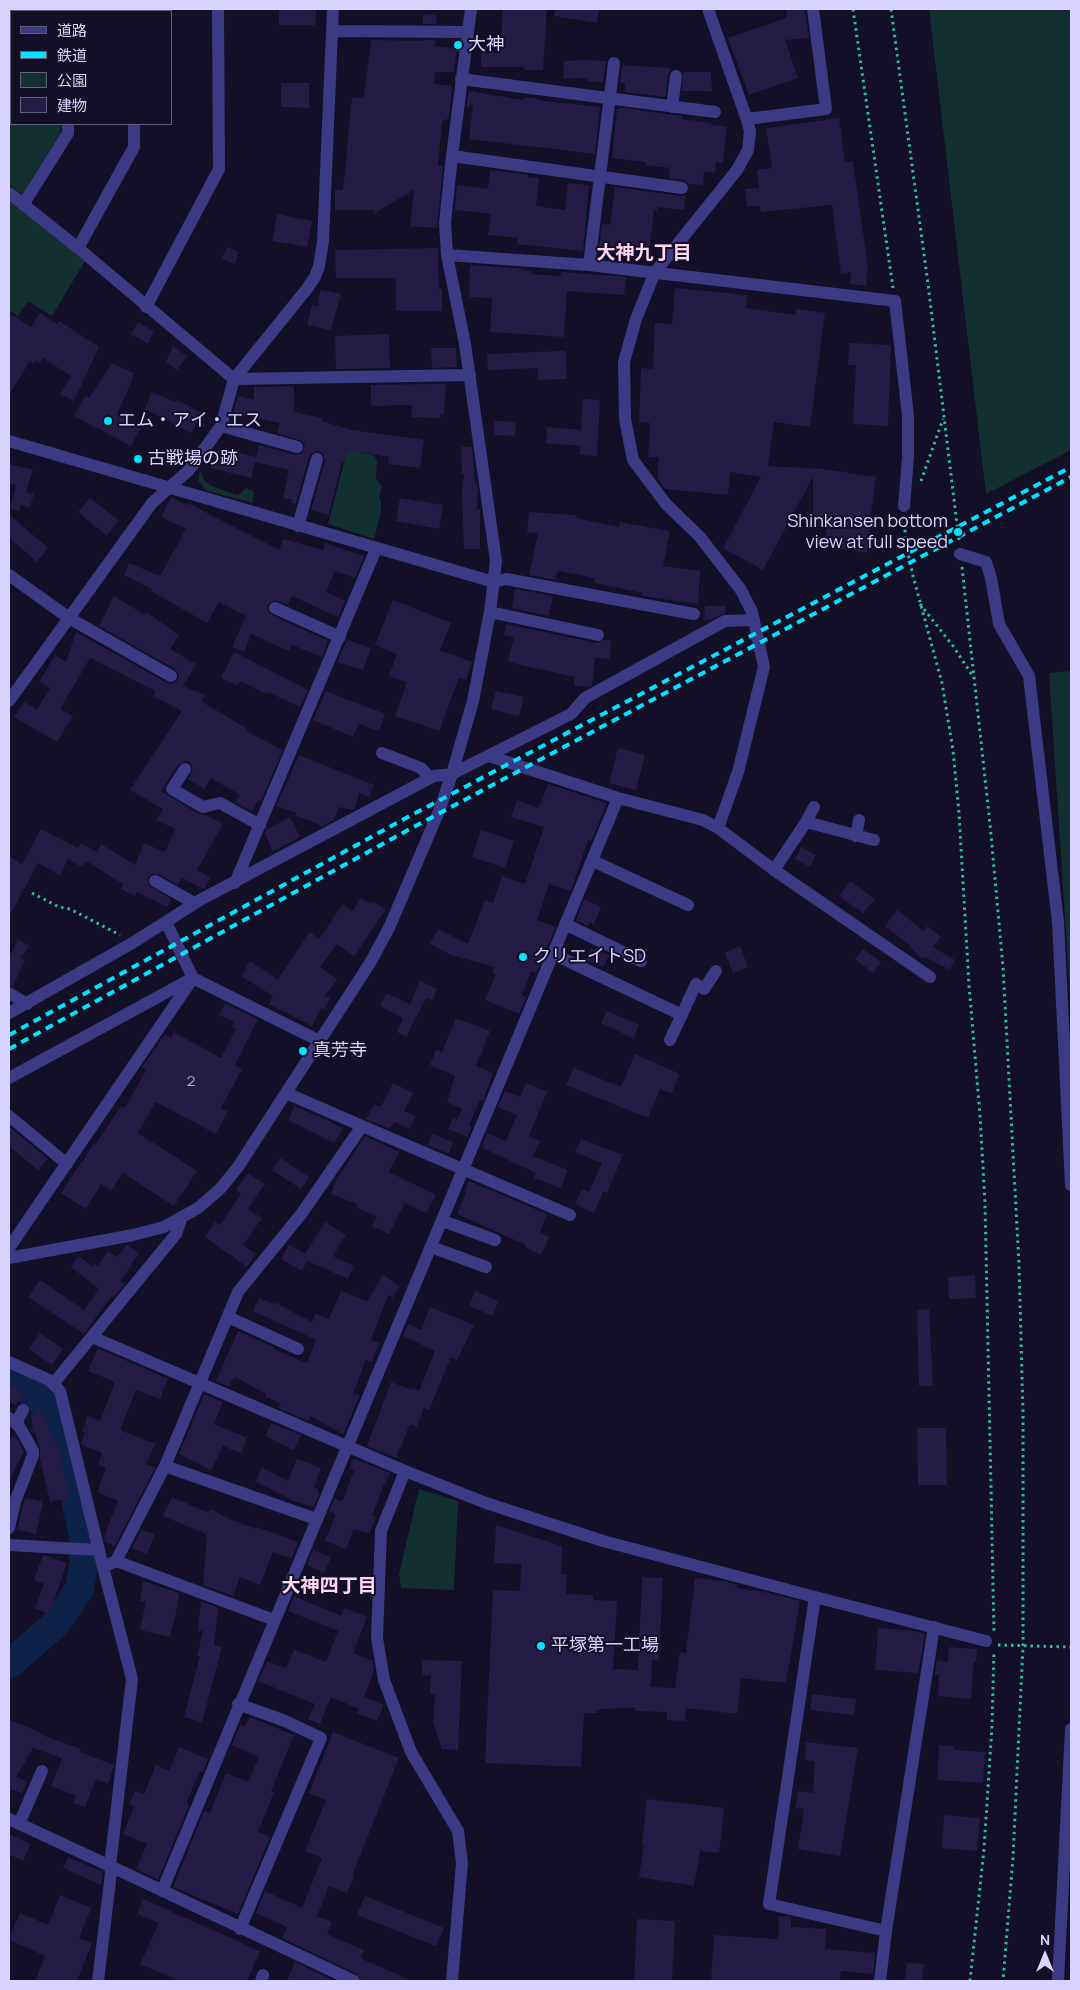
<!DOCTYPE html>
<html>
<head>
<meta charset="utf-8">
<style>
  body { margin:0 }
  #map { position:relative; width:1080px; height:1990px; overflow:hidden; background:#130f26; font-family:Manrope,"Noto Sans JP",sans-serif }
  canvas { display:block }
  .frame { position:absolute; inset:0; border:10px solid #d9d4ff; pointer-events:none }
  .legend { position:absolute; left:10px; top:10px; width:162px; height:115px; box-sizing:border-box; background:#130f26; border:1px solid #625e7d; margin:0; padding:6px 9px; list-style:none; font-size:15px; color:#d9d4ff }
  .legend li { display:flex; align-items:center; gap:10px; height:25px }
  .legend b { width:25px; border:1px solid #625e7d }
  .north { position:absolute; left:1020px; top:1930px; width:50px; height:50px; -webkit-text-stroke:4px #130f26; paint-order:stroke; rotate:0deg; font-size:14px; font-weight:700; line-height:20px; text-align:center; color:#d9d4ff }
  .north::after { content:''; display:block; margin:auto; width:18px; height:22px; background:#d9d4ff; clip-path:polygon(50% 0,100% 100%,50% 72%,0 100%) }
</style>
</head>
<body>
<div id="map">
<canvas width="1080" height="1990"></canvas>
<div class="frame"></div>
<ul class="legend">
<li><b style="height:6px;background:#3d3a85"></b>道路</li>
<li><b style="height:6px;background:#00e5ff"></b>鉄道</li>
<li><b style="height:14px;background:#12302f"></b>公園</li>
<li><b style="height:14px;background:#241b47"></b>建物</li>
</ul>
<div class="north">N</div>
</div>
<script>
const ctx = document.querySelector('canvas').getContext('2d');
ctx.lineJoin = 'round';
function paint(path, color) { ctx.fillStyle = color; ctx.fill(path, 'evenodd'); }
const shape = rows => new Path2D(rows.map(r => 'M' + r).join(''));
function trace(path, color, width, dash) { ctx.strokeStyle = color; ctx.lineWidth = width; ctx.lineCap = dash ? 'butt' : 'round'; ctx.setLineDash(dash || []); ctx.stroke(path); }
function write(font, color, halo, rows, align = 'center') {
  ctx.font = font + ' Manrope,"Noto Sans JP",sans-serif'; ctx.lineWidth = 4; ctx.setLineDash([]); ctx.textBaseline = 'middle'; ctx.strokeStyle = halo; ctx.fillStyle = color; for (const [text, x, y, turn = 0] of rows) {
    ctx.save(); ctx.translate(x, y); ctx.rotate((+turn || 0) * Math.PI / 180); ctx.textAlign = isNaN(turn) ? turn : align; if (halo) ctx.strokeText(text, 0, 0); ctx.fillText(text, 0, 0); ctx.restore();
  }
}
const green = shape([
  [9,9,61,9,61,11,11,11,11,124,62,124,59,135,22,195,9,184],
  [929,9,1071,9,1071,450,986,494],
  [9,201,85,261,52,316,28,301,18,316,9,310],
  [348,447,361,450,361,453,374,455,377,461,376,479,382,486,379,499,381,500,381,512,374,539,328,524],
  [200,469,204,480,211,486,237,495,240,494,245,488,252,490,254,493,252,503,205,490,198,480],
  [1071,671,1071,1008,1049,673],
  [419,1489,458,1501,454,1590,401,1588,399,1574]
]);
const river = shape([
  [9,1373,46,1405,59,1423,84,1539,84,1563,79,1590,55,1625,9,1664]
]);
const building = shape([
  [279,9,316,9,315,25,279,25],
  [503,9,547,9,543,70,524,70,524,67,481,67,481,53,500,53],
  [555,9,599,9,597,23,554,16],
  [786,9,805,9,809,38,785,40,798,78,749,95,728,38,787,18],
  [423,14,437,15,436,24,423,24],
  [371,40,422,41,422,40,435,40,435,46,457,49,454,72,435,72,434,84,452,86,452,89,449,118,442,122,438,166,443,166,437,228,410,226,414,190,375,213,374,210,335,210,335,190,343,190,352,97,364,98],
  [586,60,606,61,603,82,587,81,587,78,563,79,564,61],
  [622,65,671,68,668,75,665,97,625,92,625,83,620,83],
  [683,72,711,72,712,91,682,91],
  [281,83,309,83,309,108,281,107],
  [469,91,524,100,524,97,538,99,537,100,600,107,595,154,469,139,473,104,466,108],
  [624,108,682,116,682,119,712,123,711,125,727,127,723,163,716,162,715,173,704,172,703,185,689,184,683,180,669,178,670,168,646,165,646,162,612,158,617,109],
  [839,118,845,162,853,161,868,266,866,286,850,284,851,272,841,274,832,205,761,212,760,206,747,207,745,189,759,188,757,170,772,168,766,128],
  [490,170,528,175,528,177,539,178,536,206,565,210,568,183,589,185,583,251,517,244,518,238,488,235,491,214,455,210,457,185,488,189],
  [615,187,681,196,686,195,684,210,657,207,657,211,654,210,650,247,623,244,623,250,599,247,602,224,610,225],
  [277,214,312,221,307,247,272,241],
  [227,247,239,252,235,264,222,259],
  [438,248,439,289,442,289,442,311,396,311,396,278,336,278,335,250],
  [470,265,523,269,523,270,532,271,532,274,561,276,561,272,626,277,624,295,567,291,564,337,490,332,492,298,469,297],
  [675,288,747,295,746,308,795,315,796,309,825,313,810,427,774,422,768,466,823,469,876,477,869,529,870,529,867,553,824,546,827,526,813,526,813,477,763,570,723,548,761,477,730,472,728,495,665,489,657,478,659,457,648,457,650,423,639,422,641,368,653,369,655,323,672,324],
  [320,290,341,294,331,330,307,325,312,305,318,306],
  [9,313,31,327,40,313,57,324,59,321,99,347,74,401,60,394,71,376,43,358,40,363,36,360,34,364,30,361,9,395],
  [138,322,154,332,148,344,131,334],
  [389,334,390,368,336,369,335,336],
  [849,343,891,345,888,426,853,424,856,365,848,365],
  [173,346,187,356,177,370,166,362],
  [431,348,456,348,457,367,432,368],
  [563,351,566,352,567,379,538,380,537,368,488,370,487,354],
  [112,363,133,373,133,378,117,414,141,427,131,446,74,416,85,396,89,398],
  [432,384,446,384,444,415,441,414,441,418,411,417,412,405,371,406,371,385],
  [294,386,294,412,322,418,321,421,352,430,424,440,420,468,388,464,389,457,347,450,344,463,342,462,329,515,311,510,325,461,323,454,320,451,315,451,309,456,296,504,291,503,292,500,283,498,289,470,255,462,251,478,211,468,214,457,216,457,219,448,256,457,259,445,295,455,302,453,305,445,302,441,277,433,280,423,233,414,238,396,254,400,254,387],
  [152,392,175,402,177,400,202,413,191,433,145,409],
  [583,399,600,400,597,456,580,455,580,446,546,443,547,427,581,430],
  [495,421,516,422,515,436,494,435],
  [461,447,472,447,475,484,477,484,478,491,477,509,480,509,480,549,464,549,462,492,464,474,462,474],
  [9,464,33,470,26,492,34,494,30,507,21,505,19,511,10,508,16,485,9,484],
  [171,497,187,505,188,503,279,550,283,539,323,550,325,543,364,556,355,578,335,571,326,592,345,601,338,617,292,596,288,605,275,600,267,605,268,612,272,615,328,641,322,657,292,645,289,651,251,634,244,652,232,647,246,616,219,602,207,623,151,591,152,589,124,575,129,563,160,576,186,529,161,517],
  [90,498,119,521,107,536,78,512],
  [400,498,443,505,439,529,396,521],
  [529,512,576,515,576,518,619,527,620,522,670,531,663,566,700,571,698,604,642,596,642,593,594,583,595,578,559,571,557,572,556,580,529,575,538,533,527,532],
  [9,514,48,548,37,562,9,538],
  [515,589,553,596,549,616,512,608],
  [114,596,145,615,146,612,179,635,170,649,196,664,183,686,205,695,202,702,248,729,246,731,283,750,261,801,258,800,252,811,236,803,240,795,211,778,205,789,188,779,193,769,190,762,186,761,178,765,161,791,199,814,206,815,223,824,197,870,210,877,204,889,182,878,178,885,159,874,151,874,148,877,148,885,171,899,167,907,137,892,135,896,121,889,123,884,86,861,82,867,68,859,60,875,38,863,9,917,9,856,22,864,41,829,78,848,81,843,97,852,101,844,135,865,144,843,165,852,175,829,157,820,163,809,130,790,182,711,153,696,155,691,90,658,60,709,73,716,57,742,14,717,24,702,37,709,50,688,39,682,55,655,66,662,76,632,167,683,172,684,178,680,179,675,175,669,99,626],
  [393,600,451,623,440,650,472,662,466,680,459,678,439,731,395,716,407,682,389,676,397,654,375,645],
  [705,606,726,606,725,613,710,620,704,620],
  [506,624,596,643,604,640,611,640,610,659,595,658,592,685,589,687,574,685,575,677,508,662,514,637,504,635],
  [347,640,371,648,363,670,337,662],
  [234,652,308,690,300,707,268,692,267,694,240,681,238,686,221,678],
  [326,691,385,714,379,731,359,724,353,737,313,720],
  [496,691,524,697,519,716,491,709],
  [618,748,645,755,636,790,609,783],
  [299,755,374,785,369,797,359,793,355,809,352,810,339,807,334,820,322,826,294,815,297,813,276,806],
  [548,784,607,803,591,841,588,840,571,891,549,884,537,920,556,927,536,973,531,971,522,995,526,997,519,1014,485,1000,496,974,493,973,495,967,451,955,430,944,438,929,468,944,485,900,493,903,502,876,525,884,544,827,511,817,517,800,538,808,539,805,540,805],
  [290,817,300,837,273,851,265,834,266,830],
  [481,830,514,841,505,868,472,857],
  [801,847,816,855,810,867,795,859],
  [850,881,875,899,863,913,839,896],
  [360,898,372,904,373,902,386,909,354,956,337,944,320,967,337,979,325,996,330,998,324,1010,321,1008,312,1026,269,1004,273,996,241,976,250,961,278,979,310,932,319,939,343,904,353,911],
  [584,899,601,907,594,924,590,922,588,926,576,920],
  [897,910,924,931,927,926,941,937,933,947,955,960,950,970,925,957,923,959,910,948,911,946,885,926],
  [18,939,29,946,21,958,25,960,13,986,9,985,9,953,11,954],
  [740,946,748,967,733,973,725,953],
  [591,948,610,955,603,967,586,960],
  [863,949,881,962,873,973,855,959],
  [420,981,437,989,432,1000,426,998,406,1037,397,1032,403,1018,380,1006,386,993,410,1004],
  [225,1003,258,1019,235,1065,242,1069,221,1108,228,1111,216,1134,156,1102,138,1133,197,1171,174,1206,123,1173,111,1191,101,1184,86,1209,61,1193,81,1162,82,1163,93,1144,95,1145,121,1106,125,1108,146,1070,142,1067,165,1034,171,1038,174,1032,221,1058,236,1029,232,1027,234,1022,219,1015],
  [607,1011,639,1025,633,1038,601,1023],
  [456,1018,490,1031,476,1066,493,1073,483,1101,480,1100,469,1125,472,1126,468,1137,448,1129,453,1118,457,1120,462,1109,447,1102,455,1076,430,1065,436,1050,442,1052],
  [635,1054,680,1074,671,1094,660,1089,648,1118,566,1085,574,1068,621,1087],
  [393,1083,413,1093,404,1111,416,1116,410,1129,394,1122,390,1129,366,1119,374,1104,381,1107],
  [526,1083,547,1092,529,1136,540,1141,533,1156,568,1170,561,1188,534,1178,536,1173,483,1148,485,1145,483,1144,487,1133,506,1141,517,1115,498,1107,505,1091,520,1097],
  [295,1106,329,1121,343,1129,334,1143,288,1120],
  [9,1126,48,1159,38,1170,9,1146],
  [432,1134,453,1142,449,1154,428,1145],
  [365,1136,399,1152,389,1172,436,1195,426,1213,405,1203,389,1234,372,1226,377,1217,356,1207,357,1204,331,1194,336,1180],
  [581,1139,623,1155,607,1193,603,1192,594,1213,575,1204,582,1189,589,1192,602,1163,575,1152],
  [280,1158,309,1177,301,1189,272,1170],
  [248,1173,265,1184,248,1209,262,1218,243,1245,256,1254,247,1267,205,1237,215,1222,220,1225,241,1194,236,1190],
  [469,1181,547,1214,540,1232,549,1237,541,1255,525,1247,526,1245,457,1214,466,1193,464,1192],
  [325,1222,346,1235,333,1256,354,1266,348,1279,307,1261,302,1271,281,1259,289,1245,305,1254],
  [127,1244,139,1253,121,1281,125,1284,113,1298,111,1297,84,1334,28,1297,40,1280,84,1310,99,1289,71,1267,78,1256,93,1266,94,1263,98,1266,108,1251,117,1257],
  [383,1275,400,1286,393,1298,388,1295,371,1340,379,1343,372,1362,366,1360,353,1394,360,1395,343,1434,310,1416,308,1421,278,1408,281,1403,265,1397,266,1394,235,1377,234,1380,232,1379,229,1387,216,1381,238,1331,274,1347,273,1349,307,1363,316,1340,253,1311,259,1298,273,1304,274,1302,312,1322,315,1314,329,1319,341,1291,367,1301],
  [975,1275,976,1298,949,1299,948,1277],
  [475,1291,498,1301,493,1316,469,1306],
  [430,1307,474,1325,457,1360,451,1357,429,1410,424,1408,417,1427,410,1424,396,1458,367,1446,391,1382,412,1390,412,1388,419,1391,435,1351,403,1336,408,1324,421,1330],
  [929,1309,933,1386,919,1386,917,1310],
  [40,1333,63,1349,52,1365,29,1349],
  [98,1348,168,1379,160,1399,136,1390,120,1430,155,1444,146,1464,155,1468,115,1546,105,1542,104,1536,118,1501,97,1492,106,1468,98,1464,102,1453,82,1445,81,1443,85,1432,82,1431,88,1416,100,1421,115,1382,88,1371],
  [9,1385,24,1392,16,1405,9,1402],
  [204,1394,223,1402,214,1424,247,1438,241,1453,223,1446,211,1470,179,1454],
  [41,1410,60,1453,70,1498,50,1502,40,1459,40,1447,34,1431,33,1434,30,1429,33,1428,31,1415],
  [271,1423,301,1435,294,1450,265,1436],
  [917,1428,946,1428,947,1485,918,1485],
  [15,1436,24,1451,9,1481,9,1439],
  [297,1458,321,1468,314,1487,318,1489,318,1492,320,1492,314,1506,312,1507,292,1500,255,1481,262,1468,288,1481],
  [353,1458,390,1473,385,1484,384,1484,372,1516,376,1517,369,1534,354,1529,346,1549,325,1541,336,1514,329,1511,335,1498,342,1501,354,1471,349,1469],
  [172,1497,209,1513,211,1509,229,1519,256,1529,257,1527,298,1542,292,1559,273,1552,260,1585,240,1577,233,1596,203,1585,207,1537,205,1537,206,1534,163,1516],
  [25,1498,43,1501,36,1534,17,1530],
  [496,1525,562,1546,561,1574,567,1575,566,1594,593,1595,593,1600,617,1601,613,1669,638,1670,642,1577,663,1578,659,1660,652,1660,651,1687,675,1688,680,1652,686,1653,695,1578,724,1581,737,1585,737,1588,769,1593,800,1601,786,1683,741,1678,737,1714,686,1708,685,1721,667,1720,667,1712,635,1711,635,1708,600,1709,600,1710,597,1710,597,1713,584,1713,581,1767,485,1763,493,1590,520,1591,521,1564,494,1563],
  [141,1530,155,1534,147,1554,132,1548],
  [313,1550,331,1557,324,1573,307,1565],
  [43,1555,67,1563,49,1614,35,1608,44,1584,34,1580],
  [143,1581,179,1593,176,1613,170,1637,140,1630,146,1601,140,1601],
  [294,1596,341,1616,345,1608,367,1617,353,1653,373,1661,374,1671,364,1697,384,1705,377,1721,357,1713,359,1709,331,1697,320,1724,308,1719,315,1704,258,1681,267,1661,286,1668,294,1649,326,1662,338,1631,288,1611],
  [201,1601,218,1608,214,1645,222,1647,202,1722,184,1717,200,1656,197,1656,203,1631,198,1631],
  [878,1628,914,1631,925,1634,918,1673,875,1670],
  [949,1647,977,1649,976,1662,974,1662,971,1699,938,1696,939,1675,935,1675,937,1661,948,1662],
  [422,1660,462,1661,458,1750,442,1749,433,1722,435,1694,430,1694,431,1676,422,1675],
  [812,1694,856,1699,854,1715,810,1710],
  [250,1717,294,1735,271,1791,274,1792,258,1832,270,1837,238,1914,173,1887,204,1811,210,1813,226,1773,248,1782,259,1757,232,1745,240,1725,245,1727],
  [9,1720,40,1732,39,1734,81,1749,80,1752,114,1765,108,1784,96,1779,85,1807,73,1803,76,1796,51,1786,62,1758,33,1748,16,1777,27,1781,22,1793,9,1789],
  [333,1732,399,1758,352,1876,354,1877,347,1893,329,1886,317,1916,332,1922,327,1934,364,1950,360,1958,412,1981,362,1981,357,1974,282,1938,287,1927,256,1913,265,1891,302,1908,322,1858,305,1851,326,1800,309,1793],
  [806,1742,858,1748,840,1856,798,1849,804,1809,795,1808,798,1791,813,1793,815,1761,805,1760],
  [939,1745,954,1746,953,1750,985,1752,983,1783,937,1780],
  [179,1747,208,1759,203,1772,200,1771,186,1803,189,1805,158,1880,136,1869,147,1844,123,1834,134,1806,129,1804,135,1791,144,1794,156,1765,169,1771],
  [647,1799,724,1808,719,1853,700,1851,694,1886,639,1877,644,1845,642,1845],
  [944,1815,980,1818,977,1851,942,1848],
  [9,1834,31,1844,23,1861,9,1854],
  [68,1857,103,1872,101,1885,63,1868],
  [60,1895,91,1908,79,1938,92,1943,77,1981,35,1981,45,1956,9,1940,9,1938,20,1913,48,1925],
  [365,1896,444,1928,436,1946,357,1915],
  [143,1899,260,1951,247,1981,180,1981,140,1964,159,1923,137,1914],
  [779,1916,791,1917,791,1927,826,1929,825,1949,875,1953,873,1974,841,1971,840,1981,711,1981,714,1935,778,1939],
  [637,1919,675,1921,672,1981,634,1981],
  [295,1962,335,1981,287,1981],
  [907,1963,924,1964,922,1981,905,1981]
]);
const path = shape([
  [853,9,893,288],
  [891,9,928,284,959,541],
  [921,481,943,419],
  [904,517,906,544,913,576,942,683,953,750,959,813,969,985,980,1115,985,1203,994,1632],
  [962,567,990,824,1003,967,1019,1264,1023,1413,1023,1646,1013,1857,1003,1981],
  [920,604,953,646,974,678],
  [32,893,59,907,70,909,120,935],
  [998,1645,1071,1647],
  [970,1981,984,1849,992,1726,994,1651]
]);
const minor = shape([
  [66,9,66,11],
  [132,9,132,11],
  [332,31,468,32],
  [461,79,715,112],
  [672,107,676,76],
  [747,119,826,109,813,9],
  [452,156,682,188],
  [9,193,78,248,234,379,470,375],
  [23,205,68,133,68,124],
  [78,248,134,147,134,124],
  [447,255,589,265,895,301,908,416,908,457,904,506],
  [589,265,614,63],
  [146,307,219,169,218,9],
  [221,426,297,447],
  [9,441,494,582,506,579,694,614],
  [298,526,317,459],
  [960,554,986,562,991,578,999,624,1029,676,1058,922,1071,1185],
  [9,575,69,618,171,676],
  [275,608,340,637],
  [490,612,598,635],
  [9,701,152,503,189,470,221,426,234,379,306,290,315,277,319,266,323,241,333,9],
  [382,753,421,768,430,778],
  [489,756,618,798,703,820,718,828,738,772,764,667,752,612,741,590,700,537,666,504,633,460,625,419,624,362,636,319,655,272,737,170,748,150,750,131,746,117,708,9],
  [185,769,172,789,203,807,220,803,260,825],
  [806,822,814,807],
  [718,828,774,870,930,977],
  [856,836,859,820],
  [593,861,688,905],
  [774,870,806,822,874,840],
  [155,881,189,900,192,905],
  [235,883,376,549],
  [166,922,193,978,320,1041],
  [565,924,641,961],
  [553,954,682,1015],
  [9,993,27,1004],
  [9,1013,134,942,200,900,434,776,452,774,571,714,585,698,725,621,754,620],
  [670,1040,696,984,704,989,716,971],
  [9,1078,191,979],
  [9,1116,67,1164],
  [362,1126,570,1215],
  [443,1221,495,1240],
  [431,1247,486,1267],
  [9,1248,193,978],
  [9,1258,133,1235,164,1227,198,1208,220,1189,238,1167,370,963,389,928,439,811,452,774,473,701,490,612,496,561,465,344,447,255,445,223,452,156,471,9],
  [228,1317,298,1349],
  [92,1337,405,1471,381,1531,377,1638,384,1680,411,1752,458,1831,462,1863,452,1981],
  [9,1362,49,1380,60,1391,103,1567,116,1561,165,1466,238,1292,302,1213,362,1126,286,1093],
  [53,1384,176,1234,181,1219],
  [9,1418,19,1426,33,1451,33,1455,15,1502,9,1528],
  [16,1423,23,1410],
  [165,1466,316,1519],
  [405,1471,486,1503,603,1541,815,1597],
  [9,1545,98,1550],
  [116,1561,274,1620],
  [238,1704,285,1721,321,1738,240,1929],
  [9,1819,110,1866,132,1679,103,1567],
  [19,1824,42,1771],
  [162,1891,618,798],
  [886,1931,769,1904,815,1597,986,1641],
  [98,1981,111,1873,110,1866,354,1981],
  [261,1981,263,1975],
  [880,1981,886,1931,934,1627],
  [1058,1981,1071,1729]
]);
const rail = shape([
  [9,1035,406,818,1071,467],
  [9,1049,408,830,1071,477]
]);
const markers = [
  [458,45,5,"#00e5ff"],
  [108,421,5,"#00e5ff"],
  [138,459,5,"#00e5ff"],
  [958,532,5,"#00e5ff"],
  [523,957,5,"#00e5ff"],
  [303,1051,5,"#00e5ff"],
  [541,1646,5,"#00e5ff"]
];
const numberNames = [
  ["2",191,1082]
];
const poiNames = [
  ["大神",468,45],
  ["エム・アイ・エス",118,421],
  ["古戦場の跡",148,459],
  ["Shinkansen bottom",948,522,"right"],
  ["view at full speed",948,543,"right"],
  ["クリエイトSD",533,957],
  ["真芳寺",313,1051],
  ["平塚第一工場",551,1646]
];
const neighbourhoodNames = [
  ["大神九丁目",644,254],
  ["大神四丁目",329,1587]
];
paint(green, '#12302f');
trace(river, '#0c2248', 29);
paint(building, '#241b47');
trace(path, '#2fb8b0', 3, [2.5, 4]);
trace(minor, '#3d3a85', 12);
trace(rail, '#00e5ff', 4, [8, 6]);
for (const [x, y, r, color] of markers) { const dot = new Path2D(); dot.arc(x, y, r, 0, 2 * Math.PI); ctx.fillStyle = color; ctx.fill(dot); trace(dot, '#130f26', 2); }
write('15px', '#aca6d1', null, numberNames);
write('18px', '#d9d4ff', '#130f26', poiNames, 'left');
write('bold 19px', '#ffd6f0', '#130f26', neighbourhoodNames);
</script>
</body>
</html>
